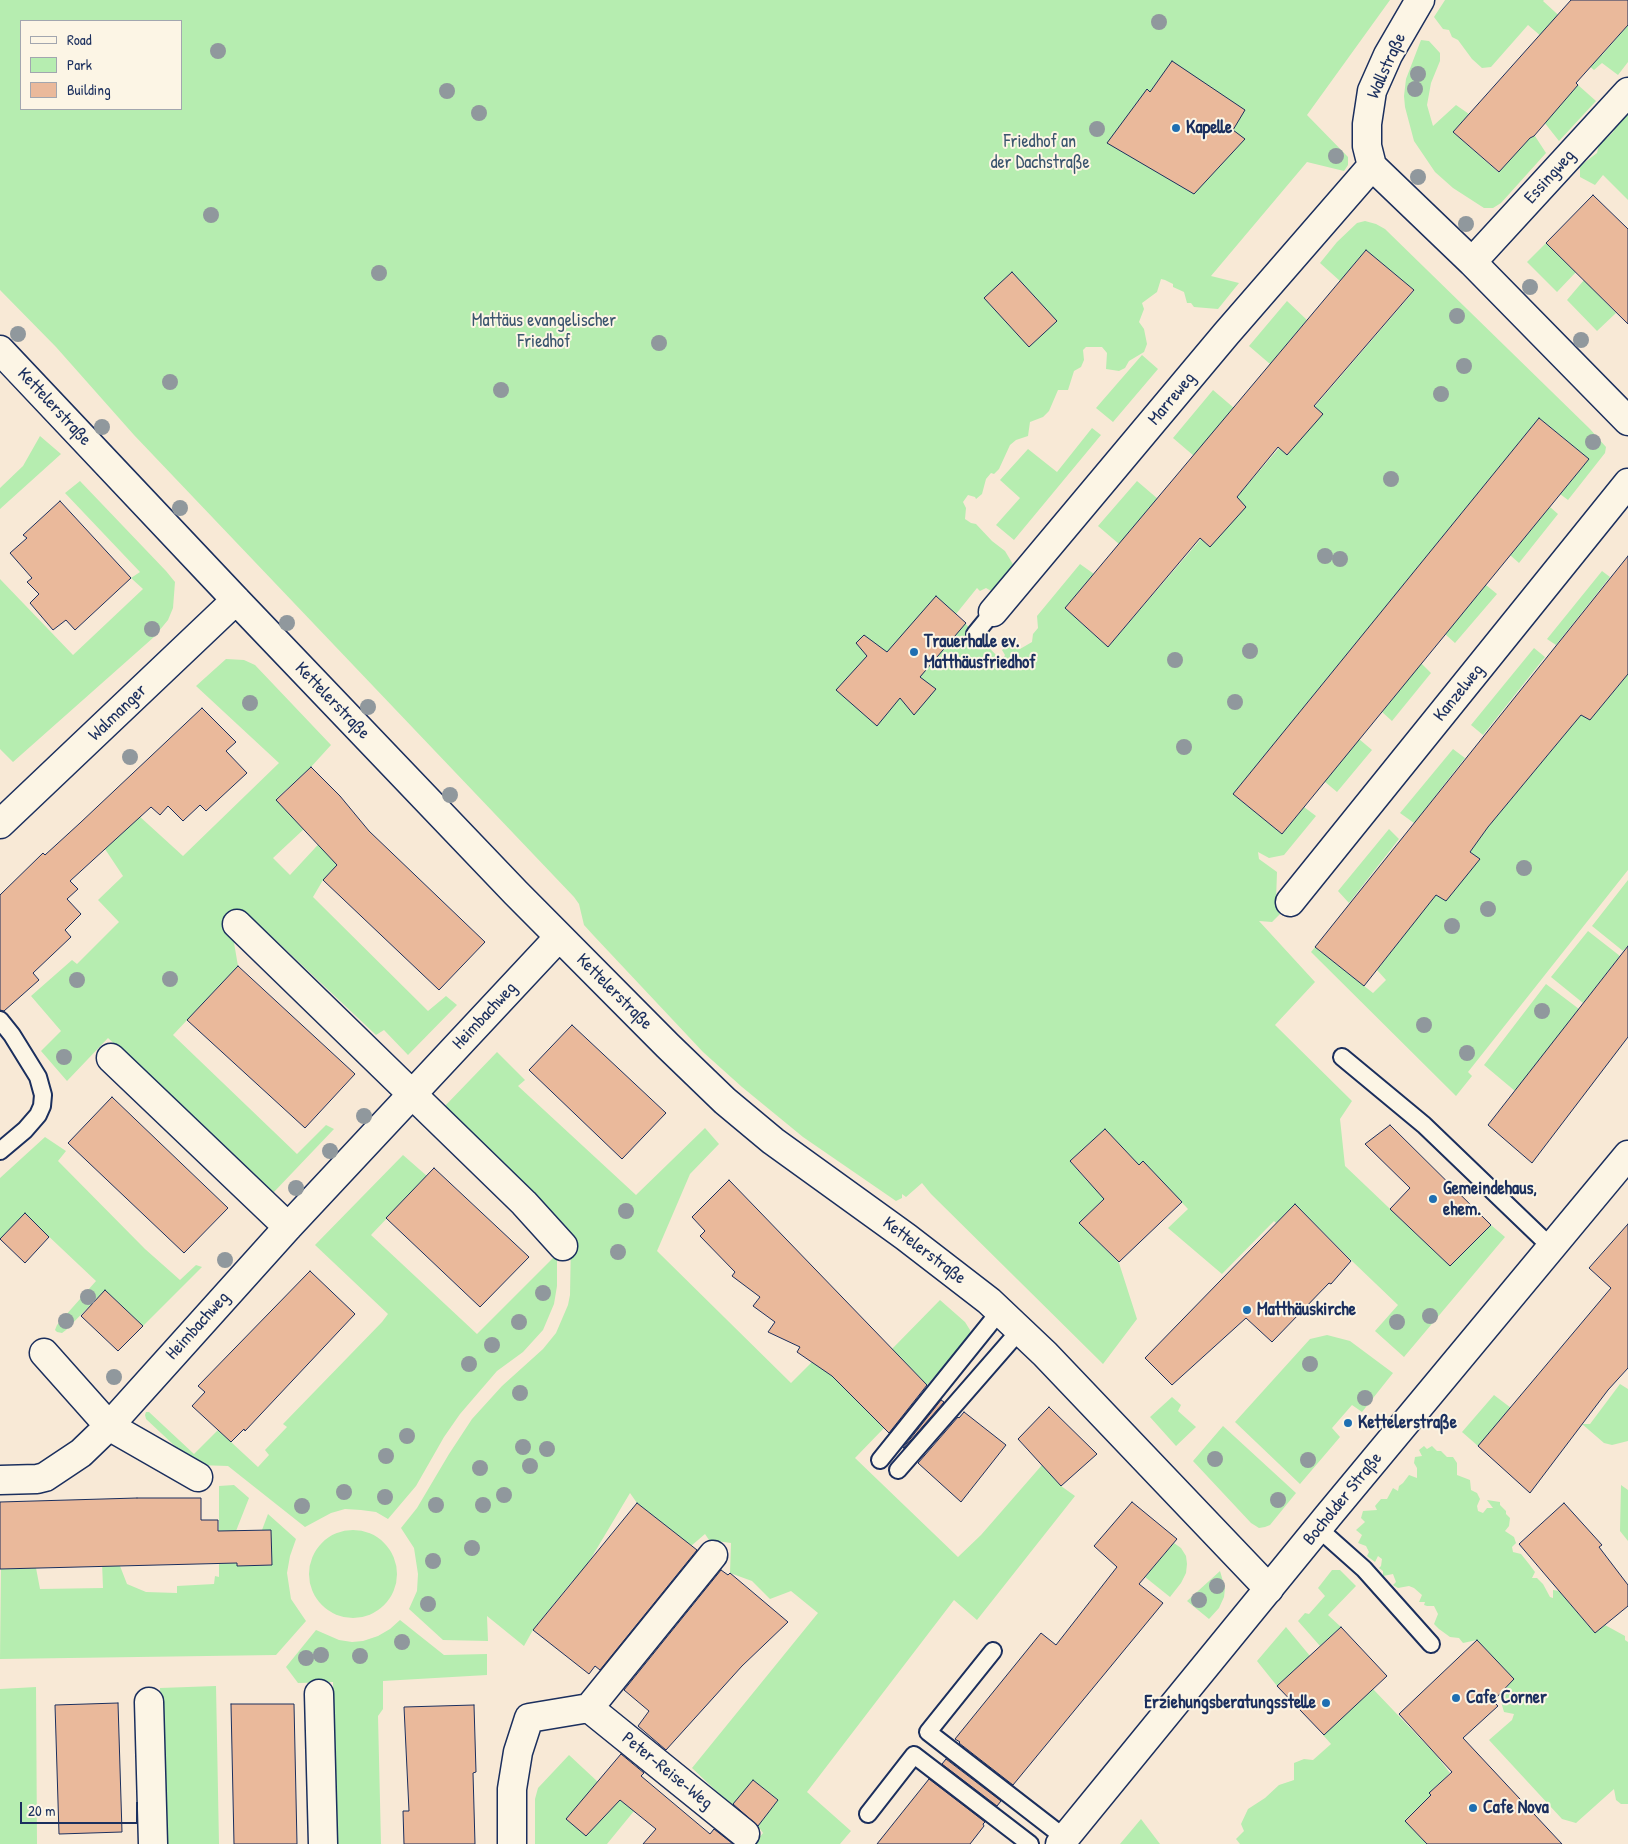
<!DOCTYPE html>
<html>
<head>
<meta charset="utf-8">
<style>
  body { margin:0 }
  #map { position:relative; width:1628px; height:1844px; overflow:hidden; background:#f8e9d6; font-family:"Patrick Hand",sans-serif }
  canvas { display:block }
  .legend { position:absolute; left:20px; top:20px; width:162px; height:90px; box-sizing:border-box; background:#fcf5e5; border:1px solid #a2a6af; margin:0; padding:6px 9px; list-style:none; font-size:15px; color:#1b2f5e }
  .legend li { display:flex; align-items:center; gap:10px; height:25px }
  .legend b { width:25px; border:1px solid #a2a6af }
  .scale { position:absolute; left:20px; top:1802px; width:118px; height:22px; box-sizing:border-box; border:2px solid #1b2f5e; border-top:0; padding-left:6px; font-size:15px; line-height:18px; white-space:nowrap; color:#1b2f5e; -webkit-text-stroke:4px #fcf5e5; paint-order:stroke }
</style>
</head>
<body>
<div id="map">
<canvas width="1628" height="1844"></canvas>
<ul class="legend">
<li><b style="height:6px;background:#fcf5e5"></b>Road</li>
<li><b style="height:14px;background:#b6edb0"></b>Park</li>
<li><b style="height:14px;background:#eab99b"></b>Building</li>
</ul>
<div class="scale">20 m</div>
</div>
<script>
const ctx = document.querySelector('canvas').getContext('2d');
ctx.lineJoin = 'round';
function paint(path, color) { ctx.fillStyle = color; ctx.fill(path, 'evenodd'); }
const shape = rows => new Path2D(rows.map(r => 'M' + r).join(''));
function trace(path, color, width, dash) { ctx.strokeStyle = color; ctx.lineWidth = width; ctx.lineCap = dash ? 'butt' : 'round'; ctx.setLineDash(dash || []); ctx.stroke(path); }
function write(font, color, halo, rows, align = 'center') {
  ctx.font = font + ' "Patrick Hand",sans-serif'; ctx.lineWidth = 4; ctx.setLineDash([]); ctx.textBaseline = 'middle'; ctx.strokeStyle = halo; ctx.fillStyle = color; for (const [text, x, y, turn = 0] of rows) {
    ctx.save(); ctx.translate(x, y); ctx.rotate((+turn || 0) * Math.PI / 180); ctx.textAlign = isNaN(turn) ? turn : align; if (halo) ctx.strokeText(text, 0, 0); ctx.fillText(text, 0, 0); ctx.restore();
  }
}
const green = shape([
  [0,0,1390,0,1307,115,1348,157,1348,165,1344,171,1307,162,1211,276,1239,283,1218,309,1194,307,1191,303,1187,303,1184,292,1173,287,1173,284,1165,280,1161,279,1157,292,1142,303,1144,309,1139,322,1144,329,1147,344,1144,352,1129,361,1125,368,1119,371,1106,369,1107,353,1102,347,1086,347,1083,350,1084,360,1081,367,1074,371,1068,390,1058,390,1049,411,1043,417,1030,422,1028,436,1016,440,1010,445,999,469,994,474,991,473,986,479,982,494,976,499,975,497,968,495,963,502,966,508,965,519,971,523,976,524,992,541,1005,551,1014,566,993,592,986,588,980,591,977,588,956,614,1002,661,1005,655,1002,650,1008,645,1013,644,1020,649,1032,642,1033,634,1038,628,1037,616,1080,564,1094,574,1065,608,1108,647,1414,291,1366,250,1340,281,1320,263,1337,242,1357,223,1365,221,1376,224,1385,229,1590,429,1606,447,1605,453,1568,500,1560,494,1589,459,1539,418,1233,794,1282,834,1304,807,1316,816,1284,855,1269,858,1258,852,1259,859,1277,872,1276,901,1281,905,1282,912,1272,922,1259,921,1315,982,1275,1025,1352,1101,1340,1119,1345,1166,1450,1266,1491,1225,1505,1237,1404,1357,1375,1331,1398,1305,1352,1261,1295,1204,1276,1223,1274,1221,1222,1274,1168,1228,1188,1209,1143,1162,1139,1165,1105,1129,1070,1161,1088,1182,1097,1176,1110,1192,1080,1223,1119,1263,1137,1319,1103,1364,931,1194,922,1183,906,1197,902,1194,902,1198,896,1201,803,1137,742,1087,703,1052,594,936,584,925,579,904,574,897,134,435,56,347,0,290],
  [21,21,181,21,181,109,21,109],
  [1445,0,1544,0,1543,1,1602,55,1628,25,1628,62,1618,75,1602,63,1594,70,1583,61,1576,66,1528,25,1491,67,1482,68,1472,59,1458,40,1452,37,1449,30,1443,29,1434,17],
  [1421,40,1429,41,1440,53,1440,61,1431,83,1427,105,1433,126,1456,105,1469,114,1453,132,1498,172,1530,138,1535,136,1546,153,1501,203,1493,208,1484,208,1453,188,1435,172,1414,141,1405,107,1404,96,1406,79],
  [1578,85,1596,101,1559,141,1544,122],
  [1628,114,1628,200,1603,175,1595,185,1580,177,1580,166,1597,153,1600,140,1607,138,1613,132,1620,120],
  [1546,243,1576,272,1557,292,1527,262],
  [1584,280,1616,313,1597,331,1567,300],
  [1287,301,1307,320,1270,364,1249,346],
  [1142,355,1158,369,1113,422,1096,408],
  [1213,390,1234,408,1194,456,1173,438],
  [1092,428,1101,435,1014,540,996,525,1020,498,1000,480,1028,449,1057,472],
  [40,436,61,454,0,509,0,488,23,466],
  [80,481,166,571,175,582,173,608,168,620,154,637,13,762,0,749,0,579,73,655,143,589,131,578,140,572,65,493],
  [1137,481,1158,499,1119,544,1098,526],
  [1550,507,1558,514,1519,563,1510,555],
  [1602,571,1610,577,1556,645,1547,639],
  [1486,585,1497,594,1455,643,1445,634],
  [1534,648,1545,657,1483,735,1471,725],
  [1628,656,1628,870,1468,1072,1472,1076,1456,1096,1311,952,1315,947,1373,993,1386,980,1377,970,1435,895,1446,901,1479,859,1470,852,1488,827,1561,739,1581,715,1590,720,1626,677],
  [226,659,244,660,255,665,331,745,311,767,276,799,304,829,273,858,290,875,327,835,349,853,323,880,313,897,428,1011,446,996,457,1005,408,1055,384,1030,376,1035,250,916,232,931,238,966,173,1035,297,1154,326,1125,334,1129,273,1193,108,1038,67,1081,41,1051,61,1031,31,996,72,960,77,964,119,922,98,900,123,876,105,849,138,815,183,856,279,763,196,686],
  [1421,663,1431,673,1392,721,1382,712],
  [1359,739,1372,750,1337,792,1324,781],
  [1453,749,1465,758,1414,823,1400,813],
  [1389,829,1399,839,1349,903,1338,891],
  [1628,880,1628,945,1623,951,1592,926],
  [1588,931,1620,956,1583,1003,1551,977],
  [1546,984,1579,1009,1515,1091,1484,1065],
  [497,1052,525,1080,518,1086,636,1195,705,1128,719,1144,690,1174,657,1251,791,1383,815,1359,884,1428,855,1458,958,1557,981,1535,1042,1465,1061,1486,1075,1496,977,1620,954,1600,807,1792,851,1831,840,1844,754,1844,763,1833,758,1826,778,1800,753,1780,732,1806,692,1768,818,1613,791,1591,770,1599,752,1581,730,1573,731,1543,709,1540,705,1534,691,1546,637,1503,630,1493,587,1565,582,1586,574,1579,533,1630,524,1646,487,1616,488,1641,443,1640,409,1609,417,1591,418,1574,414,1548,401,1528,417,1508,449,1454,472,1419,502,1386,543,1349,556,1333,568,1305,570,1295,571,1239,443,1108],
  [45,1137,66,1151,58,1161,145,1249,180,1280,196,1265,202,1267,143,1326,105,1290,66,1330,62,1333,57,1332,55,1330,57,1325,96,1281,25,1214,0,1239,0,1178],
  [403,1155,427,1176,371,1235,477,1334,557,1254,557,1286,554,1304,543,1330,523,1352,497,1371,460,1414,444,1437,416,1486,388,1519,376,1512,361,1510,345,1509,331,1513,305,1527,228,1466,197,1465,192,1462,146,1419,145,1415,146,1412,149,1412,194,1454,218,1430,258,1467,269,1455,265,1450,287,1427,283,1424,382,1322,388,1314,315,1245],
  [940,1300,965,1322,970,1330,971,1335,927,1385,892,1349],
  [1327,1335,1350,1341,1393,1373,1362,1412,1352,1405,1332,1428,1340,1437,1300,1484,1235,1422,1310,1339],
  [1620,1384,1628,1389,1628,1441,1612,1445,1604,1443,1582,1424,1590,1424],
  [1494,1395,1511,1408,1478,1446,1462,1432],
  [1172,1397,1181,1405,1178,1411,1196,1427,1176,1446,1150,1417],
  [1223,1426,1296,1493,1270,1525,1265,1527,1259,1528,1251,1523,1193,1461],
  [1424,1446,1427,1449,1432,1446,1437,1451,1441,1451,1447,1457,1453,1457,1457,1463,1457,1475,1470,1480,1471,1490,1477,1493,1480,1499,1477,1506,1478,1511,1483,1513,1487,1508,1493,1508,1487,1500,1500,1502,1500,1505,1506,1511,1506,1514,1510,1518,1509,1526,1505,1531,1514,1537,1516,1543,1512,1547,1513,1552,1521,1554,1529,1564,1535,1572,1532,1578,1537,1578,1543,1584,1550,1597,1553,1598,1553,1590,1559,1591,1595,1633,1605,1625,1625,1636,1625,1640,1628,1642,1628,1804,1621,1804,1616,1800,1614,1789,1576,1823,1562,1819,1489,1740,1512,1720,1514,1714,1504,1712,1499,1695,1514,1679,1477,1640,1463,1643,1459,1638,1450,1637,1439,1629,1434,1624,1438,1614,1434,1606,1427,1606,1424,1605,1425,1602,1419,1602,1422,1595,1414,1588,1409,1586,1398,1588,1393,1585,1396,1582,1393,1574,1383,1576,1383,1571,1379,1568,1381,1566,1382,1559,1378,1556,1375,1562,1367,1556,1369,1552,1366,1546,1358,1543,1362,1535,1356,1530,1365,1522,1361,1518,1363,1511,1377,1510,1375,1506,1381,1499,1387,1499,1393,1488,1398,1491,1399,1486,1403,1483,1409,1475,1417,1478,1417,1468,1414,1463,1415,1457,1422,1456,1419,1450],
  [234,1485,249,1498,236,1531,237,1566,272,1565,271,1530,262,1530,268,1514,296,1539,290,1556,287,1573,291,1599,306,1621,276,1655,0,1659,1,1569,36,1568,40,1589,103,1588,102,1562,120,1566,127,1584,146,1592,177,1593,177,1586,214,1584,215,1576,219,1577,219,1486],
  [1621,1485,1628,1490,1628,1541,1620,1531],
  '309 1574a44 44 0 1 1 88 0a44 44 0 1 1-88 0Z',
  [1174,1543,1181,1548,1186,1556,1187,1564,1186,1573,1181,1583,1170,1597,1145,1577],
  [1332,1570,1340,1570,1356,1586,1328,1615,1341,1627,1320,1646,1298,1621,1305,1613,1309,1614,1325,1596,1318,1588],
  [1220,1571,1225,1588,1224,1597,1219,1608,1209,1619,1187,1601],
  [400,1620,444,1655,487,1654,487,1675,383,1681,383,1709,378,1716,381,1844,336,1844,333,1682,298,1683,286,1667,316,1630,339,1640,352,1642,363,1641,378,1636,390,1629],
  [1286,1627,1310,1656,1277,1686,1257,1661],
  [216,1686,219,1844,166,1844,160,1688],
  [36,1687,37,1844,0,1844,0,1689],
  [1373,1689,1436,1755,1450,1773,1429,1793,1431,1795,1405,1820,1427,1844,1240,1844,1236,1839,1244,1831,1241,1824,1248,1809,1265,1798,1279,1785,1294,1780,1294,1763,1304,1759,1313,1760,1331,1744,1323,1735],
  [569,1755,598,1782,634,1811,607,1844,535,1844,535,1799,538,1788],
  [1141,1819,1160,1844,1120,1844]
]);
const building = shape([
  [1571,0,1628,0,1628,25,1576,83,1578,85,1534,136,1530,138,1499,172,1453,132,1571,0],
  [1172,61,1245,110,1233,130,1245,139,1194,194,1107,143,1147,89,1150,92,1172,61],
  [1593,195,1628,229,1628,324,1546,243,1593,195],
  [1366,250,1414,290,1314,406,1323,414,1287,455,1278,447,1237,497,1246,507,1210,547,1200,538,1108,647,1065,608,1366,250],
  [1012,272,1057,321,1029,347,984,298,1012,272],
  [1539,418,1589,459,1282,834,1233,794,1539,418],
  [60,501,131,578,75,630,66,620,53,630,30,603,39,594,27,582,32,578,10,553,27,538,23,535,60,501],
  [1628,556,1628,674,1590,720,1581,715,1561,739,1488,827,1470,852,1480,859,1446,901,1436,895,1364,986,1315,947,1628,556],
  [936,596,966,623,920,677,936,689,914,715,900,698,877,726,836,690,867,656,856,643,864,635,887,652,936,596],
  [202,708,236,742,226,751,247,773,206,811,200,805,183,821,168,806,160,815,151,807,70,881,78,889,67,899,81,914,65,930,71,937,33,973,39,980,4,1011,0,1010,0,895,43,853,45,855,80,823,202,708],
  [311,767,340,796,369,831,485,942,439,990,323,880,337,865,276,800,311,767],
  [1628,946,1628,1037,1532,1163,1488,1125,1628,946],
  [238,966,355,1074,305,1128,187,1020,238,966],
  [572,1025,666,1113,622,1159,529,1070,572,1025],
  [112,1097,228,1208,184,1253,68,1143,112,1097],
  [1390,1125,1491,1225,1450,1266,1390,1209,1410,1188,1365,1144,1390,1125],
  [1105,1129,1139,1165,1143,1161,1182,1202,1119,1262,1079,1223,1104,1199,1070,1161,1105,1129],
  [434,1168,529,1257,480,1307,386,1218,434,1168],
  [729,1180,927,1385,889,1433,832,1376,797,1352,800,1347,768,1332,775,1322,753,1306,760,1297,732,1276,735,1272,700,1236,705,1231,692,1217,729,1180],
  [1295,1204,1351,1261,1331,1284,1329,1283,1272,1342,1246,1318,1172,1385,1145,1358,1295,1204],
  [25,1213,49,1237,25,1263,0,1239,25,1213],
  [1628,1224,1628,1368,1608,1390,1530,1493,1478,1446,1611,1288,1589,1268,1628,1224],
  [310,1271,355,1314,245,1431,244,1429,231,1442,192,1406,205,1392,198,1386,310,1271],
  [105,1290,143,1326,118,1351,81,1316,105,1290],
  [941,1400,944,1402,904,1448,903,1448,941,1400],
  [1049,1407,1097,1454,1061,1486,1018,1439,1049,1407],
  [964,1412,1006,1445,961,1502,918,1463,958,1417,959,1418,964,1412],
  [137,1498,201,1498,201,1520,218,1520,218,1531,271,1530,272,1565,237,1566,237,1563,0,1569,0,1502,137,1498],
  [1132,1502,1177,1539,1139,1584,1163,1603,1013,1785,959,1743,960,1742,955,1739,1041,1633,1056,1645,1117,1567,1094,1546,1132,1502],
  [637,1503,697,1550,600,1670,595,1666,589,1674,533,1630,637,1503],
  [1564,1503,1602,1545,1599,1547,1628,1585,1628,1606,1595,1633,1519,1544,1564,1503],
  [721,1570,728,1575,730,1573,788,1622,742,1666,666,1750,638,1726,649,1711,624,1690,721,1570],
  [1341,1627,1387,1676,1324,1735,1277,1686,1341,1627],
  [1477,1640,1514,1679,1493,1701,1498,1706,1463,1738,1562,1844,1427,1844,1405,1821,1431,1795,1429,1793,1452,1772,1399,1714,1477,1640],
  [118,1703,122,1832,59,1834,55,1705,118,1703],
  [231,1704,294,1704,297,1844,234,1844,231,1704],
  [474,1705,476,1772,473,1773,475,1844,404,1844,403,1811,409,1811,404,1707,474,1705],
  [621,1754,644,1773,641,1776,710,1834,714,1829,733,1844,643,1844,656,1829,620,1800,586,1836,566,1819,621,1754],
  [946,1759,1001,1801,997,1806,942,1764,946,1759],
  [929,1779,985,1822,983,1824,984,1826,970,1844,877,1844,929,1779],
  [753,1780,778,1800,758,1826,733,1804,753,1780]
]);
const lane = shape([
  [975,634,993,612],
  [0,1020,12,1035,38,1077,43,1095,42,1106,38,1115,25,1130,0,1151],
  [1342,1057,1424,1125,1552,1248],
  [880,1460,1000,1311],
  [898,1470,1020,1330],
  [1319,1529,1364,1569,1431,1644],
  [993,1651,928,1732,1065,1838],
  [868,1814,914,1755,1030,1844]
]);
const street = shape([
  [1372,166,1472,262,1628,421],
  [1372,166,1367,146,1367,124,1372,91,1388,55,1420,0],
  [1472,262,1628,92],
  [0,350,236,600,516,893,668,1046,725,1101,773,1141,906,1237,989,1301,1045,1354,1269,1589],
  [993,612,1226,334,1372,166],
  [0,824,236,600],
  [1290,902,1628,483],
  [237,924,524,1203,563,1246],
  [111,1058,288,1227],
  [44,1353,109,1426,288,1227,559,937],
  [0,1480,37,1479,45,1477,81,1453,109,1426,198,1477],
  [319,1694,323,1844],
  [149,1702,153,1844],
  [589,1708,745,1834],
  [512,1844,512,1789,518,1752,529,1718,589,1708,713,1555]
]);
const secondary = shape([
  [1060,1844,1328,1516,1628,1155]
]);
const trees = [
  [1159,22],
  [218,51],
  [1418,74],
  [1415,89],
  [447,91],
  [479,113],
  [1097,129],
  [1336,156],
  [1418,177],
  [211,215],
  [1466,224],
  [379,273],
  [1530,287],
  [1457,316],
  [18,334],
  [1581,340],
  [659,343],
  [1464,366],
  [170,382],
  [501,390],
  [1441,394],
  [102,427],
  [1593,442],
  [1391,479],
  [180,508],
  [1325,556],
  [1340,559],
  [287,623],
  [152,629],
  [1250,651],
  [1175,660],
  [1235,702],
  [250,703],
  [368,707],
  [1184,747],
  [130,757],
  [450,795],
  [1524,868],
  [1488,909],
  [1452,926],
  [170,979],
  [77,980],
  [1542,1011],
  [1424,1025],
  [1467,1053],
  [64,1057],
  [364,1116],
  [330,1151],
  [296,1188],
  [626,1211],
  [618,1252],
  [225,1260],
  [543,1293],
  [88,1297],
  [1430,1316],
  [66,1321],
  [519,1322],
  [1397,1322],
  [492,1345],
  [469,1364],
  [1310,1364],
  [114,1377],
  [520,1393],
  [1365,1398],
  [407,1436],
  [523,1447],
  [547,1449],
  [386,1456],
  [1215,1459],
  [1308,1460],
  [530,1466],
  [480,1468],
  [344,1492],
  [504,1495],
  [385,1497],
  [1278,1500],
  [436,1505],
  [483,1505],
  [302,1506],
  [472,1548],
  [433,1561],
  [1217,1586],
  [1199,1600],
  [428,1604],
  [402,1642],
  [321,1655],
  [360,1656],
  [306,1658]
];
const markers = [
  [1176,128,5,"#1f6fb2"],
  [914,652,5,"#1f6fb2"],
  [1433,1199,5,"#1f6fb2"],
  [1247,1310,5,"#1f6fb2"],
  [1348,1423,5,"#1f6fb2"],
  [1456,1698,5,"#1f6fb2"],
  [1326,1703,5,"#1f6fb2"],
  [1473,1808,5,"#1f6fb2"]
];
const streetNames = [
  ["Wallstraße",1387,66,-66],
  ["Essingweg",1550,177,-48],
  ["Marreweg",1172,399,-50],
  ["Kettelerstraße",54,407,47],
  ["Kanzelweg",1459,693,-51],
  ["Kettelerstraße",332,701,46],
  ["Walmanger",118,713,-44],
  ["Kettelerstraße",614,992,45],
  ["Heimbachweg",485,1016,-47],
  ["Kettelerstraße",924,1251,37],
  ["Heimbachweg",198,1326,-48],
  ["Bocholder Straße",1343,1499,-51],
  ["Peter-Reise-Weg",667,1771,39]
];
const poiNames = [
  ["Kapelle",1186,128],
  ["Trauerhalle ev.",924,642],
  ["Matthäusfriedhof",924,663],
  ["Gemeindehaus,",1443,1189],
  ["ehem.",1443,1210],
  ["Matthäuskirche",1257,1310],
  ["Kettelerstraße",1358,1423],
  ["Cafe Corner",1466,1698],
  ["Erziehungsberatungsstelle",1316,1703,"right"],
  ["Cafe Nova",1483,1808]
];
const parkNames = [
  ["Friedhof an",1040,142],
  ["der Dachstraße",1040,163],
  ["Mattäus evangelischer",544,321],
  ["Friedhof",544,342]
];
paint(green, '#b6edb0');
paint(building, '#eab99b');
trace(building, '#1b2f5e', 1);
trace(lane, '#1b2f5e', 20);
trace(street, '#1b2f5e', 31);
trace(secondary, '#1b2f5e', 31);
trace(lane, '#fcf5e5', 16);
trace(street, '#fcf5e5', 28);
trace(secondary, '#fcf5e5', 28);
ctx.fillStyle = '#90989d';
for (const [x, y] of trees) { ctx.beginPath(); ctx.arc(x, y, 8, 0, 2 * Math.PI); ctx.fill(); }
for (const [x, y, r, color] of markers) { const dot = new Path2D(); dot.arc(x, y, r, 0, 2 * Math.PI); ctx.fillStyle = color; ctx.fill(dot); trace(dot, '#fcf5e5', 2); }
write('18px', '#1b2f5e', '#fcf5e5', streetNames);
write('bold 18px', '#1b2f5e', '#fcf5e5', poiNames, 'left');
write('18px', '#3a556e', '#fcf5e5', parkNames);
</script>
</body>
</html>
